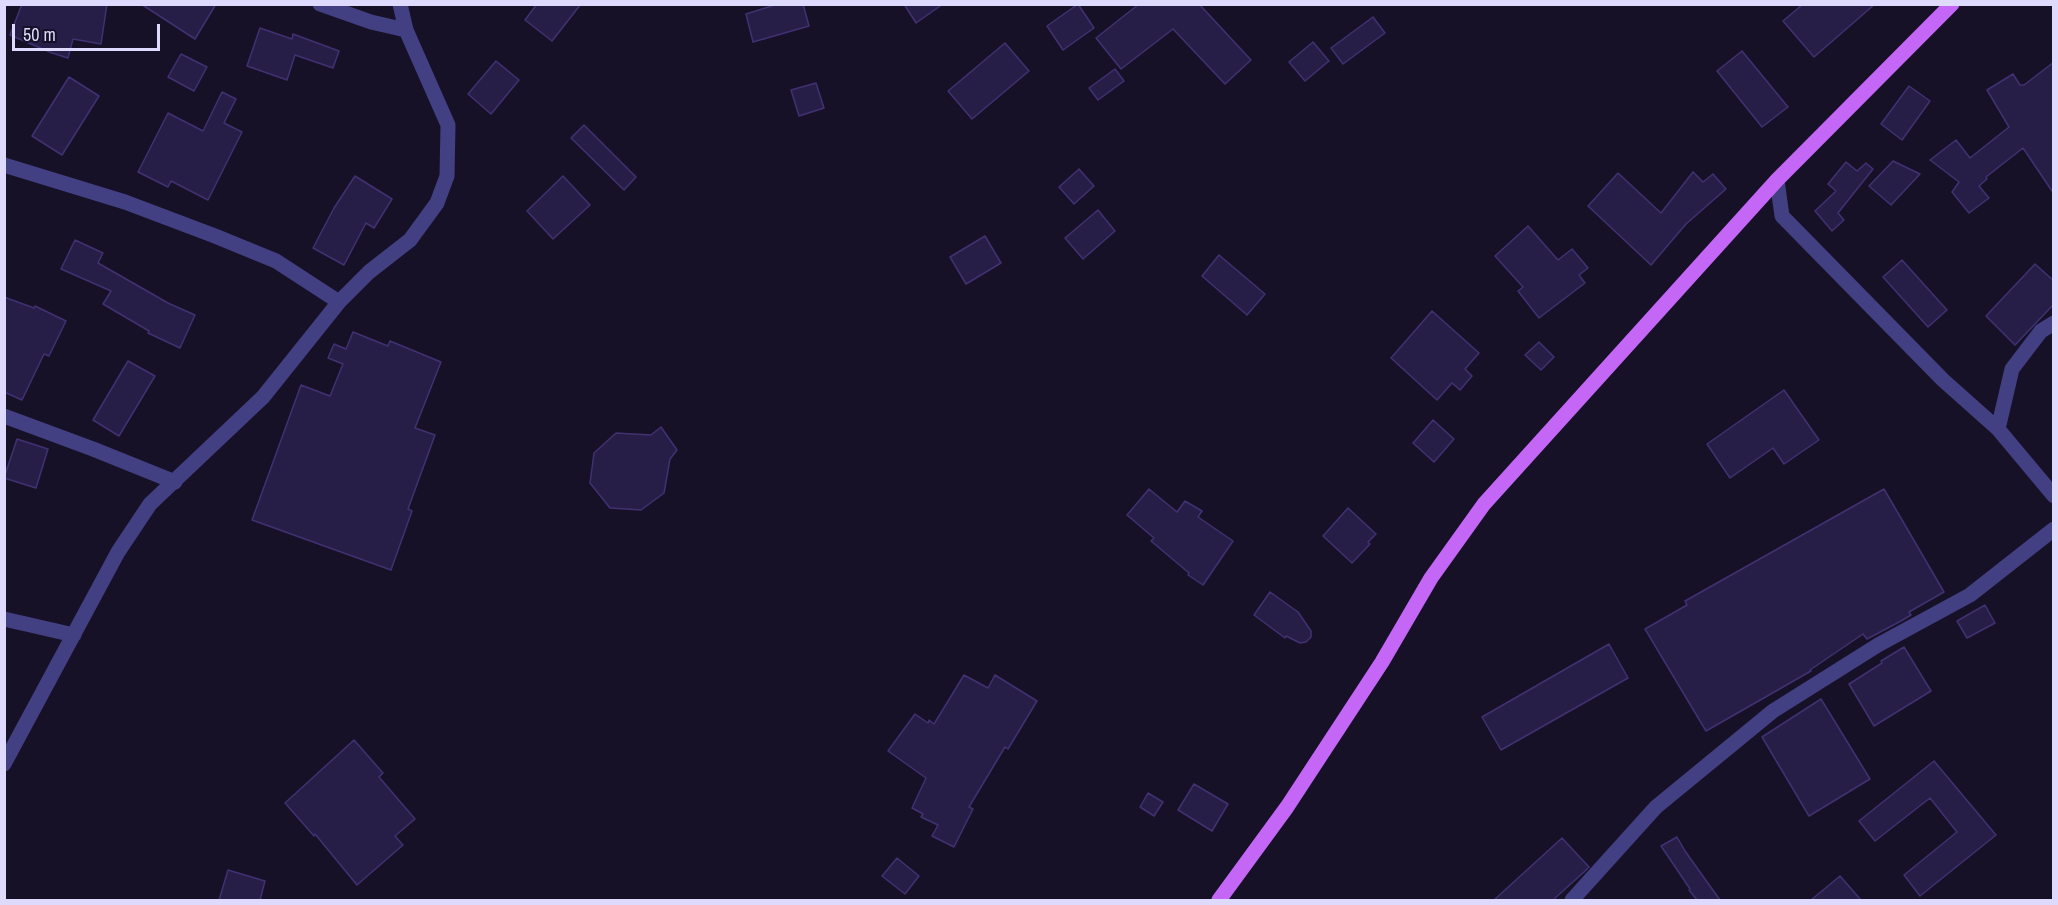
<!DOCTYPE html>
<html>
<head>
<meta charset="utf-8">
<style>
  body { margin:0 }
  #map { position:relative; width:2058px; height:905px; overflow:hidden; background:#161127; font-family:"Archivo Narrow",sans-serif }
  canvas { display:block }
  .frame { position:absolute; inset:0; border:6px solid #dedafd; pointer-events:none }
  .scale { position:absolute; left:12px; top:24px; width:148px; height:27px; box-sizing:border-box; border:3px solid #dedafd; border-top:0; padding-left:8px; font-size:18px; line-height:21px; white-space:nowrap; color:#dedafd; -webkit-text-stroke:4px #161127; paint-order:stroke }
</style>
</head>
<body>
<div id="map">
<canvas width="2058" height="905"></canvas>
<div class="frame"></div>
<div class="scale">50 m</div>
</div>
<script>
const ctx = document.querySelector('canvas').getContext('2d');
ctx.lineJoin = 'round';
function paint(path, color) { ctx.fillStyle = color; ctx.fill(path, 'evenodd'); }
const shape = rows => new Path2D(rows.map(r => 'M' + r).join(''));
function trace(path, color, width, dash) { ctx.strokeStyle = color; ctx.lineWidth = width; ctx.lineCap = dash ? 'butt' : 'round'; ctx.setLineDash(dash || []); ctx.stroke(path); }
const building = shape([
  [22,4,107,4,101,44,73,39,68,58,52,53,10,35,22,4],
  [141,4,216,4,195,39,141,4],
  [537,4,581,4,552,41,525,20,537,4],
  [778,4,803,4,809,26,753,42,746,14,778,4],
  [904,4,943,4,916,23,904,4],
  [1078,4,1094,28,1063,50,1047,26,1078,4],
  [1139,4,1199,4,1251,60,1225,84,1173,29,1121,69,1096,38,1139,4],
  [1803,4,1875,4,1814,57,1783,21,1803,4],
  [1373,17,1385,33,1343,64,1331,48,1373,17],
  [260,28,292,39,293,34,339,51,333,68,295,55,287,80,247,66,260,28],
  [1313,42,1329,61,1305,81,1289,62,1313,42],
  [1005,43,1029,71,972,119,948,91,1005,43],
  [1742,51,1788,107,1762,127,1717,71,1742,51],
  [181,54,207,67,194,91,168,77,181,54],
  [496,61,519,80,491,114,468,94,496,61],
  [2054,62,2054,194,2023,148,1986,177,1987,179,1979,186,1989,198,1969,213,1952,192,1959,182,1930,160,1956,140,1970,158,2009,127,1987,90,2013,74,2020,85,2024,85,2054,62],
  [1115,69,1124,81,1098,100,1089,88,1115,69],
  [69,77,99,96,62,155,32,136,69,77],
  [816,83,824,108,799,116,791,90,816,83],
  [1909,86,1930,101,1902,140,1881,124,1909,86],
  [222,92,236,99,224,123,242,132,208,200,171,181,168,187,138,172,168,113,203,131,222,92],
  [584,125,636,177,624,190,571,138,584,125],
  [1893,161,1920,174,1891,205,1869,186,1893,161],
  [1846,162,1857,171,1866,163,1873,169,1838,213,1844,220,1832,231,1815,211,1836,191,1828,184,1846,162],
  [1079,169,1094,186,1074,204,1059,187,1079,169],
  [1693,172,1703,182,1713,174,1726,189,1686,224,1651,265,1588,206,1618,173,1661,213,1693,172],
  [355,176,392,199,374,228,366,223,344,265,313,248,334,208,355,176],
  [563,176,590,205,553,239,527,211,563,176],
  [1098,210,1115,231,1083,259,1065,238,1098,210],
  [1528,226,1558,260,1572,249,1588,268,1579,275,1585,283,1539,318,1518,291,1523,287,1495,256,1528,226],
  [985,236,1001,263,966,284,950,257,985,236],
  [75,240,103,253,98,263,168,303,195,315,180,348,148,333,149,331,103,304,111,291,61,269,75,240],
  [1219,255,1265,294,1247,315,1202,276,1219,255],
  [1902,260,1947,310,1928,327,1883,277,1902,260],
  [2035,264,2054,281,2054,304,2015,345,1986,316,2035,264],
  [4,297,34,308,35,306,66,321,49,356,44,354,22,400,4,392,4,297],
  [1432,311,1479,353,1465,369,1472,376,1460,390,1452,383,1437,400,1391,358,1432,311],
  [353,332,388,346,390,341,441,362,415,428,435,435,408,509,412,511,391,570,252,520,301,385,330,396,343,364,328,358,334,344,346,349,353,332],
  [1539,342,1554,357,1541,370,1525,355,1539,342],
  [128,361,155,376,119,436,93,420,128,361],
  [1784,390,1819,440,1784,464,1773,448,1730,478,1707,444,1784,390],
  [1433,420,1454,439,1434,462,1413,443,1433,420],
  [661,427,677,450,670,459,664,493,641,510,610,508,590,483,594,453,616,433,651,435,661,427],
  [17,439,48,449,36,488,4,478,17,439],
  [1149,489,1177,512,1185,501,1202,511,1198,517,1233,541,1203,585,1188,575,1189,573,1151,541,1154,538,1127,515,1149,489],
  [1884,489,1944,592,1909,612,1911,615,1901,621,1867,639,1863,634,1810,670,1811,671,1706,731,1645,629,1687,605,1685,601,1884,489],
  [1348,508,1376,534,1368,542,1370,544,1352,563,1323,536,1348,508],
  [1270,592,1298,612,1311,631,1311,637,1306,642,1300,643,1286,636,1285,638,1254,615,1270,592],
  [1985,605,1995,623,1967,638,1957,621,1985,605],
  [1609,644,1628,678,1501,750,1482,717,1609,644],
  [1904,647,1931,691,1874,726,1849,684,1882,663,1881,661,1904,647],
  [964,675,988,688,995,675,1037,701,1008,749,1005,747,969,807,973,809,954,847,932,836,938,825,921,817,923,814,912,808,926,778,888,751,915,714,928,723,929,720,934,724,964,675],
  [1821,699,1870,779,1809,816,1762,737,1821,699],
  [354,740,383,773,379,777,415,819,395,836,403,845,357,885,315,834,314,836,285,803,354,740],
  [1934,761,1996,835,1920,896,1904,875,1957,832,1930,798,1875,841,1859,821,1934,761],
  [1194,784,1228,804,1212,831,1178,810,1194,784],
  [1148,793,1163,802,1154,816,1140,807,1148,793],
  [1677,837,1685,851,1720,900,1697,900,1689,890,1690,889,1661,846,1677,837],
  [1562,838,1589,867,1584,872,1553,900,1494,900,1562,838],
  [897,858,919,876,905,894,882,876,897,858],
  [228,870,265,881,260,900,219,900,228,870],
  [1840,876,1861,900,1811,900,1840,876]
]);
const minor = shape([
  [320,4,371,22,406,30],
  [4,165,125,202,215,236,276,261,339,302],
  [1777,180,1782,216,1943,380,1998,429,2054,496],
  [4,416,93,449,175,482],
  [1998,429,2012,369,2041,331,2054,323],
  [4,619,74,635],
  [4,764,118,552,150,504,263,397,339,302,369,272,410,240,437,203,447,176,448,125,406,30,400,4],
  [1572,900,1656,807,1773,711,1878,645,1970,595,2054,529]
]);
const major = shape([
  [1219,900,1287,807,1382,662,1431,578,1484,504,1777,180,1952,4]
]);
paint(building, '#271e47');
trace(building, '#403272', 1.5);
trace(minor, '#433f83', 15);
trace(major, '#c467f6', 15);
</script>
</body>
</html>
